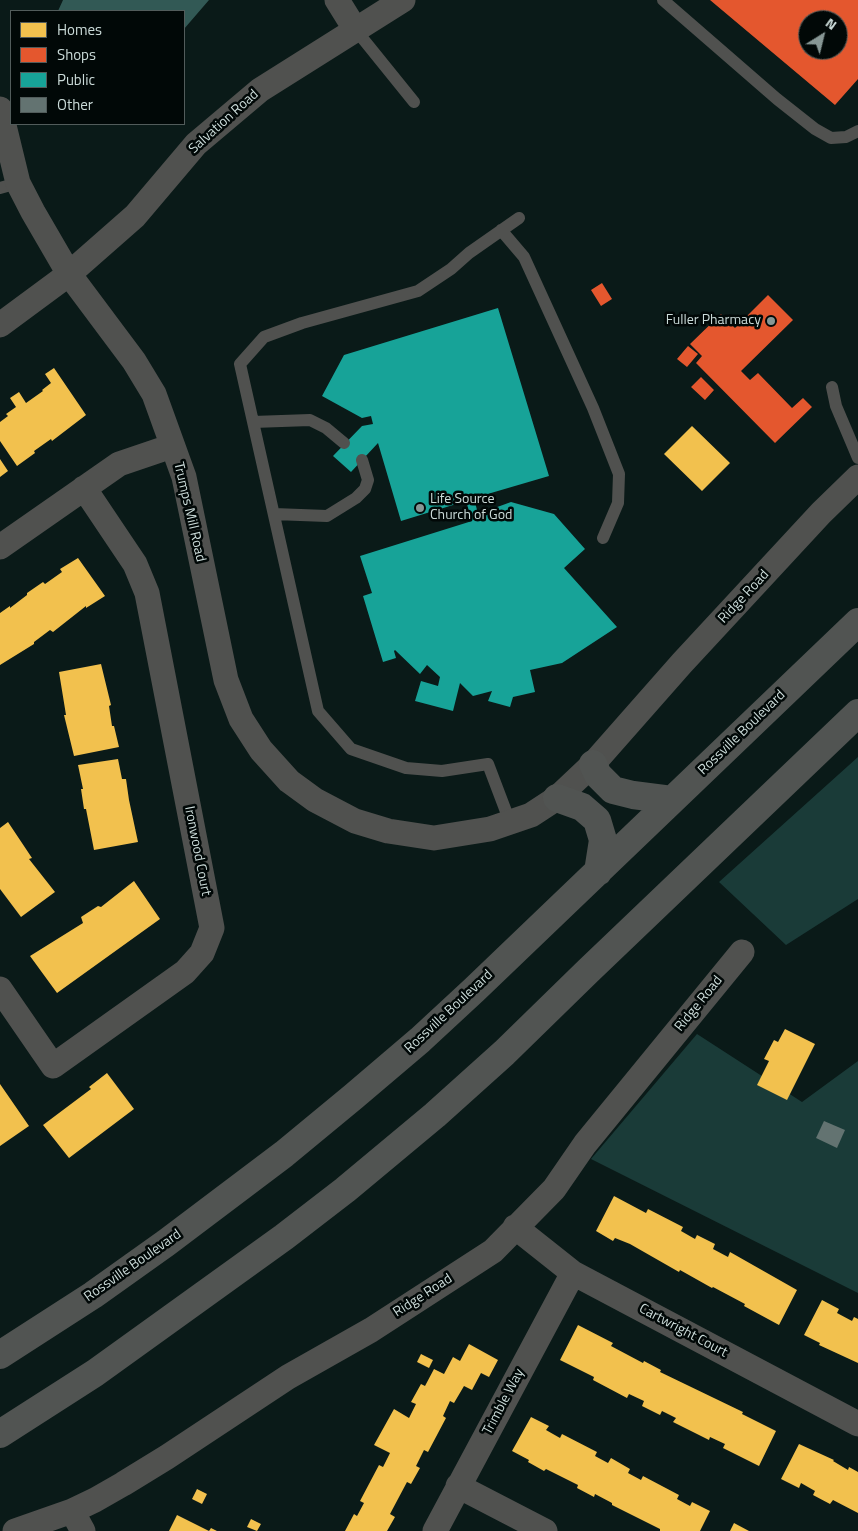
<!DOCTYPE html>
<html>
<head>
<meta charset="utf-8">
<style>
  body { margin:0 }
  #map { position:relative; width:858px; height:1531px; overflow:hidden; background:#0a1a18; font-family:"Titillium Web",sans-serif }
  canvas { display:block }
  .legend { position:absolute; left:10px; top:10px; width:175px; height:115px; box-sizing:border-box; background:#010807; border:1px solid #525c5b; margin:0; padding:6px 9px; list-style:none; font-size:15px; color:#cbdbd9 }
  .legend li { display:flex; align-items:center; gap:10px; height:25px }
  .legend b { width:25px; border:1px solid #525c5b }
  .north { position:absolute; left:798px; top:10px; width:50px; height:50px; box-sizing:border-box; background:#010807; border:1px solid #525c5b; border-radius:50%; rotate:36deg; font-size:14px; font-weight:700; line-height:20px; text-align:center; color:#cbdbd9 }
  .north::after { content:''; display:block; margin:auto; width:18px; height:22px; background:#879795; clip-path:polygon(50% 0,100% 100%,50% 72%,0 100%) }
</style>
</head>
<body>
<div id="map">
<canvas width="858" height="1531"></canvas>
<ul class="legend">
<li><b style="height:14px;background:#f2c14e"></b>Homes</li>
<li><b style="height:14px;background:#e4572e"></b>Shops</li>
<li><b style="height:14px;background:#17a398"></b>Public</li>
<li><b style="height:14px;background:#637371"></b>Other</li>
</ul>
<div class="north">N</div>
</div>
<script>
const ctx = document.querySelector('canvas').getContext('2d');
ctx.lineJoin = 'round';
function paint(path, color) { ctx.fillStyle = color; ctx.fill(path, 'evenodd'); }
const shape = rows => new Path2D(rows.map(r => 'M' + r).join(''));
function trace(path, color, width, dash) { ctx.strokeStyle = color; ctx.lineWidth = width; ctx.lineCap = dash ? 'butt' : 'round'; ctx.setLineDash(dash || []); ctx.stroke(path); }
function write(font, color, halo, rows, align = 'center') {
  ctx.font = font + ' "Titillium Web",sans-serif'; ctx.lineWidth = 5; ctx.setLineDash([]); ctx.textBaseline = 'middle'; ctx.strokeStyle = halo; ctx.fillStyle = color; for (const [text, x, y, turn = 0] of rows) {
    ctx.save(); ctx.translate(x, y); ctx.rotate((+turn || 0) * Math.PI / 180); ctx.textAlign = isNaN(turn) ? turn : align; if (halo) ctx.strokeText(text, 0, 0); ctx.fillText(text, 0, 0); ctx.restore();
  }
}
const green = shape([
  [858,757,858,899,786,945,719,882],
  [697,1034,802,1102,858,1061,858,1293,591,1159]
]);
const water = shape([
  [63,0,209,0,184,29,184,11,58,11]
]);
const homes = shape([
  [54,368,86,415,52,441,51,439,34,451,35,453,17,466,0,441,0,422,8,416,6,414,16,407,10,398,19,392,26,403,43,391,42,390,51,383,45,374],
  [692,426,730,463,702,491,664,454],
  [0,459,8,471,0,477],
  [78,558,105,596,86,608,86,606,53,632,50,630,34,642,34,644,0,665,0,613,10,606,10,608,27,595,27,593,43,582,45,584,62,572,60,569],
  [101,664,111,705,109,706,112,726,114,726,119,747,74,756,64,715,66,715,59,672],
  [118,759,122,779,126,779,129,800,138,842,94,850,86,809,84,809,81,789,83,789,78,765],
  [8,822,32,858,29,859,55,892,21,917,0,889,0,828],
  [134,881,160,919,57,993,30,956,83,923,81,917,98,906,101,907],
  [785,1029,815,1044,787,1100,757,1085,769,1061,764,1059,774,1040,778,1042],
  [107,1073,134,1109,69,1158,43,1125,91,1089,89,1087],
  [0,1084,29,1126,0,1146],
  [614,1196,646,1213,648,1209,683,1227,681,1231,695,1239,697,1235,715,1244,713,1249,728,1257,730,1252,797,1290,779,1325,744,1306,745,1304,713,1287,712,1288,680,1270,679,1272,630,1244,615,1238,613,1241,596,1231],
  [822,1300,839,1309,837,1313,852,1321,854,1317,858,1319,858,1363,819,1345,820,1343,804,1335],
  [578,1325,613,1343,611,1346,643,1363,644,1361,661,1370,660,1372,743,1412,742,1414,776,1431,759,1466,723,1448,725,1444,710,1437,709,1440,673,1422,676,1418,662,1411,660,1415,642,1406,644,1401,629,1394,627,1398,593,1380,594,1377,560,1360],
  [469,1344,498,1360,489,1377,481,1373,472,1390,464,1386,454,1403,450,1401,443,1416,446,1418,428,1452,424,1450,416,1466,420,1468,411,1484,407,1482,390,1514,395,1517,387,1531,345,1531,354,1514,357,1516,364,1503,360,1501,379,1465,383,1467,390,1453,374,1445,394,1409,409,1418,416,1404,411,1402,421,1384,425,1386,434,1369,444,1374,453,1357,460,1361],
  [421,1354,433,1360,429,1368,417,1362],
  [531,1417,549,1426,546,1430,560,1438,562,1434,597,1452,595,1456,608,1463,611,1458,630,1469,628,1473,641,1480,643,1476,679,1495,677,1499,690,1506,692,1502,710,1511,700,1531,660,1531,660,1529,612,1505,612,1503,595,1494,594,1497,577,1488,578,1485,546,1469,544,1471,528,1462,529,1460,512,1451],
  [799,1444,834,1460,833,1461,848,1470,849,1467,858,1472,858,1513,833,1500,830,1504,813,1495,815,1491,801,1483,799,1488,781,1479],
  [197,1489,207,1494,202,1504,192,1499],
  [177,1515,209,1531,211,1528,217,1531,169,1531],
  [251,1519,261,1524,257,1531,247,1527],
  [734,1523,749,1531,730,1531]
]);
const shops = shape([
  [710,0,858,0,858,79,835,105],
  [808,20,838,20,838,50,808,50],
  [602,283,612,299,601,306,591,290],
  [768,295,793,320,741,371,750,380,758,373,792,408,803,398,812,407,775,443,696,363,702,356,690,344,721,314,735,328],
  [688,346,698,354,687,367,677,359],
  [701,377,714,390,705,400,691,387]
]);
const public = shape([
  [498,308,549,476,474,498,478,514,511,502,554,514,585,549,564,568,617,627,562,663,530,670,535,692,513,697,510,707,488,701,492,691,473,696,460,683,453,711,415,701,421,681,438,686,440,677,427,665,420,674,395,650,394,651,396,658,383,662,363,596,372,593,360,556,472,521,466,501,401,521,378,443,351,472,333,456,362,426,373,424,371,416,362,418,322,396,344,355]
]);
const building = shape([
  [824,1121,845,1130,837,1148,816,1138]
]);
const service = shape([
  [663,0,777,99,815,129,831,138,846,137,858,131],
  [355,29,414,102],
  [0,188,18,183],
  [501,230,524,257,593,408,619,474,618,503,603,538],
  [832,387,836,406,858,458],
  [253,422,310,420,326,428,344,443],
  [274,514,327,516,356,498,365,489,368,480,362,460],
  [510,822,488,764,442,771,406,768,351,749,318,711,240,364,264,337,302,323,418,291,451,269,469,253,519,218]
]);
const minor = shape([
  [337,0,355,29],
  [0,109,18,183,33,212,69,274,134,361,154,394,184,477,226,680,241,719,261,750,289,781,315,800,355,821,388,831,434,838,490,829,531,815,557,798,593,764,682,663,821,513,858,477],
  [0,325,69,274,135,216,196,144,260,90,403,0],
  [0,547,119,464,172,446],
  [0,989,53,1066,185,972,202,953,212,928,147,593,135,564,84,488],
  [515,1227,573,1273,858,1424],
  [458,1486,545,1531],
  [72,1511,83,1531],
  [15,1531,72,1511,95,1500,123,1484,167,1457,288,1377,371,1330,493,1251,554,1189,585,1144,742,952],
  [435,1531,573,1273]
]);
const secondary = shape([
  [593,764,598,775,613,790,633,795,672,800],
  [557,798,582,807,597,820,603,840,598,872],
  [0,1355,93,1295,166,1243,284,1154,353,1097,420,1040,474,990,858,622],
  [0,1434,95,1373,284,1237,345,1190,435,1115,504,1053,588,971,858,713]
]);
const markers = [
  [771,321,5,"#879795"],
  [420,508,5,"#879795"]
];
const streetNames = [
  ["Salvation Road",224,122,-42],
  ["Trumps Mill Road",189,512,77],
  ["Ridge Road",744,597,-47],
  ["Rossville Boulevard",742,733,-44],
  ["Ironwood Court",197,851,79],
  ["Ridge Road",699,1004,-51],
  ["Rossville Boulevard",449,1012,-43],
  ["Rossville Boulevard",133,1266,-35],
  ["Ridge Road",423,1296,-33],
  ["Cartwright Court",683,1331,28],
  ["Trimble Way",504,1402,-62]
];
const poiNames = [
  ["Fuller Pharmacy",761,321],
  ["Life Source",430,500,"left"],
  ["Church of God",430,516,"left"]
];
paint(green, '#1a3b38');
paint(water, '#325955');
paint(homes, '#f2c14e');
paint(shops, '#e4572e');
paint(public, '#17a398');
paint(building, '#637371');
trace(service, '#50514f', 12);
trace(minor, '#50514f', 25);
trace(secondary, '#515452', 28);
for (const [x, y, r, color] of markers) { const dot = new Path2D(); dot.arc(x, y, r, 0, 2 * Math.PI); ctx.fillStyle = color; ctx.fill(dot); trace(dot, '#010807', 2); }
write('14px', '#cbdbd9', '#010807', streetNames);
write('14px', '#cbdbd9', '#010807', poiNames, 'right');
</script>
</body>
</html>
